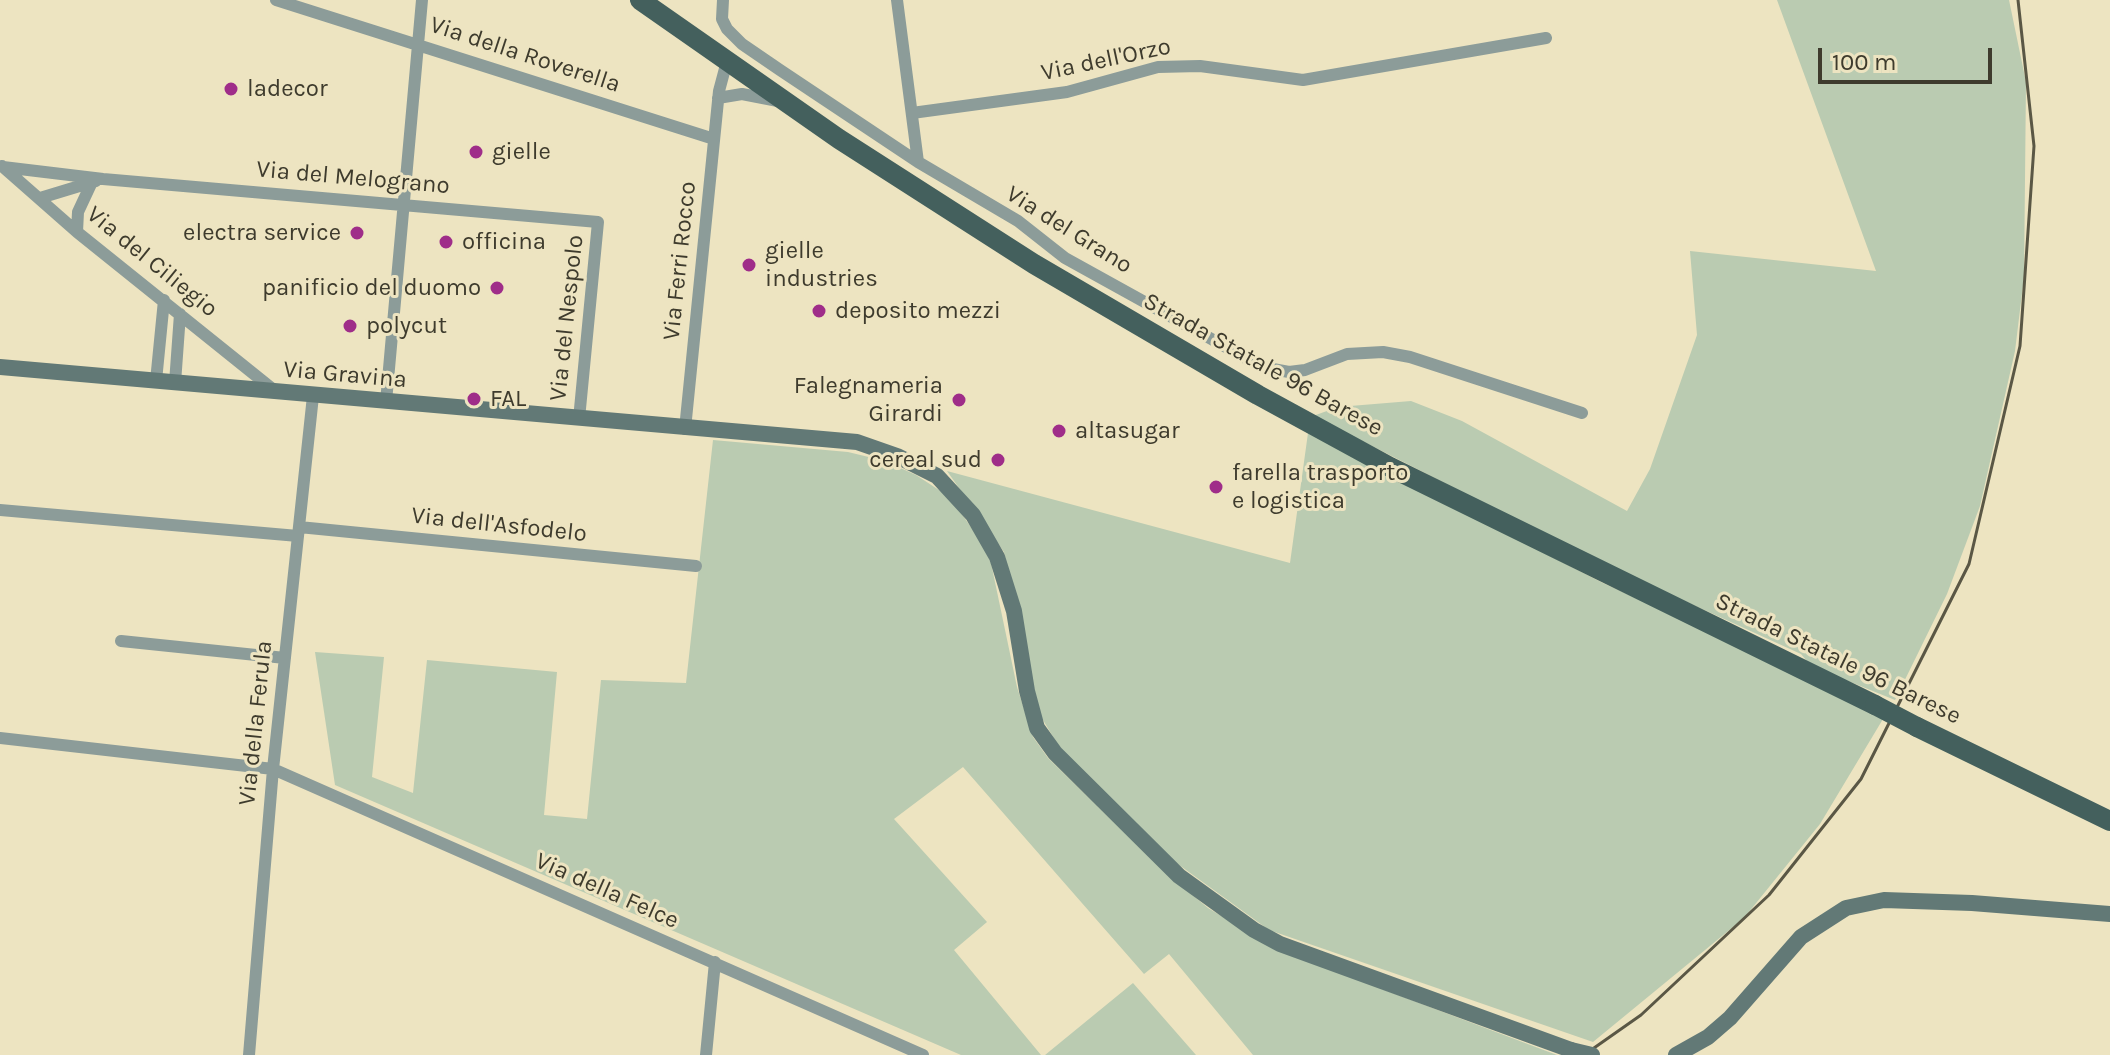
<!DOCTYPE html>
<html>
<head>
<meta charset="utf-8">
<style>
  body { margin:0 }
  #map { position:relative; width:2110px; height:1055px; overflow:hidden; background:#ede4c1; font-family:Karla,sans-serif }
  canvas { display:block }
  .scale { position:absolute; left:1818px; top:48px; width:174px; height:36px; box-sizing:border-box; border:4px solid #3e3b2d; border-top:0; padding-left:10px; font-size:24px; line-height:28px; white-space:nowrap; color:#3e3b2d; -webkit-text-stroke:6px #ede4c1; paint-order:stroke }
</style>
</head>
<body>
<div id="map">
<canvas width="2110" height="1055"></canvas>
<div class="scale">100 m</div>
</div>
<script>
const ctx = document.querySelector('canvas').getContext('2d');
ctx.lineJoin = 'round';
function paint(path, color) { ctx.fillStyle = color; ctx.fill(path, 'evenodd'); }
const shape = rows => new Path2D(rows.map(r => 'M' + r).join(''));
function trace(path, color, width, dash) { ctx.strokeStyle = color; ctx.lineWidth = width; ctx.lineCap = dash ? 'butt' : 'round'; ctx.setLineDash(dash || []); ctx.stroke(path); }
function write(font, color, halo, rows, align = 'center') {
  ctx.font = font + ' Karla,sans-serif'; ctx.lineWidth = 6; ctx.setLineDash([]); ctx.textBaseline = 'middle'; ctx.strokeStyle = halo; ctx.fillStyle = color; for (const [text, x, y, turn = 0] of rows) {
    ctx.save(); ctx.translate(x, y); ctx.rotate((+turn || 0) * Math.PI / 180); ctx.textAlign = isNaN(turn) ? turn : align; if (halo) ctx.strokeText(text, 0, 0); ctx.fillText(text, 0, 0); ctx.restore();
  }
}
const green = shape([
  [1777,0,2009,0,2026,82,2024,277,2015,351,1980,506,1947,594,1895,700,1811,666,1801,654,1610,567,1313,416,1338,407,1411,401,1462,421,1627,511,1650,469,1697,335,1690,251,1876,271],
  [1308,433,1603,583,1886,714,1820,824,1744,918,1593,1042,1269,930,1175,862,1076,765,1058,745,1040,715,1004,552,947,471,1290,563],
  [713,440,848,452,885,461,916,475,942,492,959,510,982,543,991,563,1017,687,1033,737,1048,758,1166,873,1208,908,1276,949,1557,1055,1253,1055,1169,954,1144,974,963,767,894,819,987,922,954,950,1041,1055,961,1055,335,785,315,652,384,657,372,777,413,793,427,660,557,672,544,815,587,819,601,680,686,683],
  [1133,983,1196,1055,1045,1055]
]);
const street = shape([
  [276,0,714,139],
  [723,0,722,19,727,29,742,44,780,70,918,162,1018,221,1065,258,1262,367,1289,372,1305,370,1347,354,1383,352,1410,357,1582,413],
  [897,0,918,162],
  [718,98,742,94,778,101],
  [912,113,1067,92,1158,67,1200,66,1303,80,1546,38],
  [2,166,77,232,275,391],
  [3,167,103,179,598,222,579,419],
  [40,198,96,181],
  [77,232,78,212,92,182],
  [156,381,164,300],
  [175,383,180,314],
  [386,402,422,0],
  [685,429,719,91,727,61],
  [0,510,298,536],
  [299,527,696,566],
  [121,641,285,658],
  [0,738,273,769,923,1055],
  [249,1055,273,769,313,396],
  [706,1055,715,962]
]);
const secondary = shape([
  [0,367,857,442,897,456,937,476,973,515,997,557,1014,611,1027,691,1037,728,1055,753,1179,876,1254,930,1280,944,1571,1050],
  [1676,1055,1708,1037,1730,1018,1801,937,1846,908,1884,900,1972,903,2110,914]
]);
const primary = shape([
  [640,0,839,139,1034,264,1258,395,1390,467,1875,705],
  [1917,727,2110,821]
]);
const rail = shape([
  [1584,1055,1641,1015,1769,895,1861,779,1969,564,2020,346,2034,146,2018,0]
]);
const secondaryBridge = shape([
  [1571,1050,1592,1055]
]);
const primaryBridge = shape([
  [1875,705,1917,727]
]);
const markers = [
  [231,89,8,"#9f2d89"],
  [476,152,8,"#9f2d89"],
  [357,233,8,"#9f2d89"],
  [446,242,8,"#9f2d89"],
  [749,265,8,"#9f2d89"],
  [497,288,8,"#9f2d89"],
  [819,311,8,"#9f2d89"],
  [350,326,8,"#9f2d89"],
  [474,399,8,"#9f2d89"],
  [959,400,8,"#9f2d89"],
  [1059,431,8,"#9f2d89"],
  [998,460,8,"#9f2d89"],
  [1216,487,8,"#9f2d89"]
];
const streetNames = [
  ["Via della Roverella",525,55,18],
  ["Via dell'Orzo",1106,60,-12],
  ["Via del Melograno",353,178,5],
  ["Via del Grano",1069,230,32],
  ["Via Ferri Rocco",680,261,-84],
  ["Via del Ciliegio",152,262,39],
  ["Via del Nespolo",567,318,-84],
  ["Strada Statale 96 Barese",1263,365,29],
  ["Via Gravina",345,375,5],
  ["Via dell'Asfodelo",499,525,6],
  ["Strada Statale 96 Barese",1838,659,26],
  ["Via della Ferula",256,723,-84],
  ["Via della Felce",607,891,24]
];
const poiNames = [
  ["ladecor",247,89],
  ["gielle",492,152],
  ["electra service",341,233,"right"],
  ["officina",462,242],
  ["gielle",765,251],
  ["industries",765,279],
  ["panificio del duomo",481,288,"right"],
  ["deposito mezzi",835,311],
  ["polycut",366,326],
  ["Falegnameria",943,386,"right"],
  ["Girardi",943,414,"right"],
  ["FAL",490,399],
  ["altasugar",1075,431],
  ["cereal sud",982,460,"right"],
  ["farella trasporto",1232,473],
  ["e logistica",1232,501]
];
paint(green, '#bacbb1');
trace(street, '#8c9c99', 12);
trace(secondary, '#627976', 16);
trace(primary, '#44605d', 20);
trace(rail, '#5a5745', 3);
trace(secondaryBridge, '#627976', 16);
trace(primaryBridge, '#44605d', 20);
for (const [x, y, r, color] of markers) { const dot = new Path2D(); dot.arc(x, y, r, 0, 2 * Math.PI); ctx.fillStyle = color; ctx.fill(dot); trace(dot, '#ede4c1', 3); }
write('24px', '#3e3b2d', '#ede4c1', streetNames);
write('24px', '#3e3b2d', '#ede4c1', poiNames, 'left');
</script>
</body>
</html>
